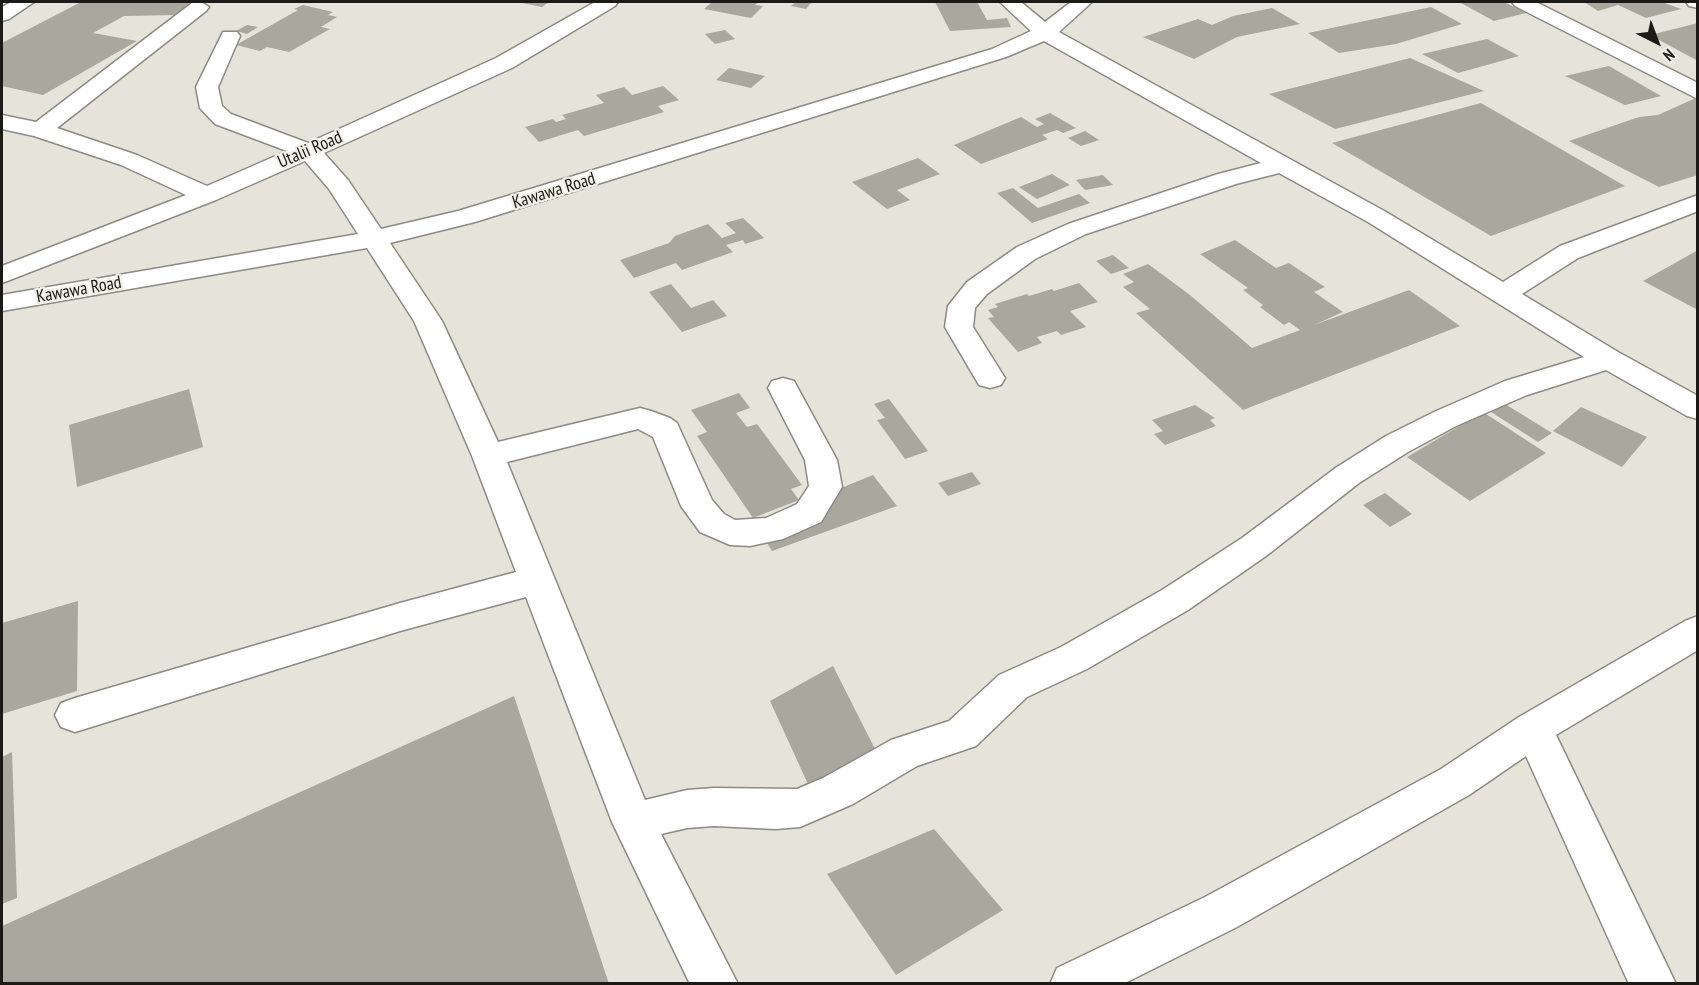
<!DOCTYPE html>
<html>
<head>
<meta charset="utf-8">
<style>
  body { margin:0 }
  #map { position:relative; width:1699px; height:985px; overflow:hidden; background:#e6e3da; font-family:"PT Sans Narrow",sans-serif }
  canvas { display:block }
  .frame { position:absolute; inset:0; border:3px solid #1b1a17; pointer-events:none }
  .north { position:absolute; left:1627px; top:12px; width:60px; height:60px; -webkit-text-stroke:4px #f3f0e7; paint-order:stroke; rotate:138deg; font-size:16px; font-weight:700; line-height:24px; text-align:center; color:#1b1a17 }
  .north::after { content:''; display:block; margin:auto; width:21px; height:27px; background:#1b1a17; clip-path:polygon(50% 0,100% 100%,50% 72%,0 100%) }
</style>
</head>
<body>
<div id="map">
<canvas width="1699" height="985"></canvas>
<div class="frame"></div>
<div class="north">N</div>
</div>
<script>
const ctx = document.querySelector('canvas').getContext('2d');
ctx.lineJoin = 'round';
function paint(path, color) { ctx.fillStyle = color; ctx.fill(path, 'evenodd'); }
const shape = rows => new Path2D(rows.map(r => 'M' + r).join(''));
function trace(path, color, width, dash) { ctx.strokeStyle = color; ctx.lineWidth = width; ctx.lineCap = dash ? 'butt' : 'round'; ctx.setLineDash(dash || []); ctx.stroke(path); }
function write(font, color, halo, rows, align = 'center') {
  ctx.font = font + ' "PT Sans Narrow",sans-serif'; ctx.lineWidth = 4.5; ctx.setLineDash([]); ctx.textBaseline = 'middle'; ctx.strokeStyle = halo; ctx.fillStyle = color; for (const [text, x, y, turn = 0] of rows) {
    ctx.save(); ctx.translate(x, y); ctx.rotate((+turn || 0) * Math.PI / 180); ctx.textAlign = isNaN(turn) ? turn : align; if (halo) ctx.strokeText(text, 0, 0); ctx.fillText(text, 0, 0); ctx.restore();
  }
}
const building = shape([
  [81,2,193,2,177,15,124,16,93,33,137,41,43,95,2,86,2,43],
  [517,2,549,2,542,7],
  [712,2,759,2,755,5,763,6,751,18,704,9],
  [796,2,799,2,811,3,806,9,791,6],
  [935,2,977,2,987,20,1007,18,1011,27,950,31],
  [1459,2,1504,2,1526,13,1494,21],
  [1584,2,1662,2,1681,9,1646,18,1618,5,1598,11],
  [303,5,333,12,328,15,337,17,321,27,330,29,289,52,267,47,260,51,236,45,298,10,294,9],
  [1431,7,1462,24,1396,44,1339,53,1308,33],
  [1272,8,1300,24,1237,37,1194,59,1143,37,1198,19,1212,25,1233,16],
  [1698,23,1698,61,1650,35],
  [247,25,258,27,247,34,236,31],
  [725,30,735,39,715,44,705,34],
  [1487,39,1519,56,1458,73,1422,54],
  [1410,58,1484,91,1335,129,1269,94],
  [1609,66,1661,96,1625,105,1565,76],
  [729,68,765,76,751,88,716,80],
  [663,86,679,100,658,106,664,112,584,136,578,130,539,142,525,127,553,119,556,122,566,119,562,115,604,103,596,95,624,87,632,95],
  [1698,97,1698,175,1659,187,1569,141,1639,117,1658,115],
  [1481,103,1625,186,1491,236,1332,143],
  [1050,113,1076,128,1063,133,1057,130,1042,135,1048,139,981,164,954,145,1021,117,1037,127,1044,124,1035,119],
  [1085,131,1099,140,1081,146,1068,138],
  [918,158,940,174,897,190,910,200,887,209,852,182],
  [1052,174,1070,185,1037,199,1019,187],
  [1103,175,1113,185,1085,190,1076,180],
  [1013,188,1038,208,1079,194,1090,203,1032,223,997,193],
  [743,218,764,238,745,244,743,240,726,245,733,252,682,270,676,263,634,278,620,260,669,243,675,236,708,224,722,238,736,233,725,223],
  [1235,240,1276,268,1289,263,1325,287,1314,292,1343,312,1314,325,1409,290,1460,326,1243,410,1136,313,1150,309,1123,287,1134,282,1123,274,1148,264,1190,295,1252,348,1300,330,1289,322,1284,325,1260,307,1263,305,1243,290,1248,288,1200,254],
  [1698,250,1698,310,1643,281],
  [1113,255,1129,268,1111,274,1096,261],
  [1079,283,1098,302,1070,311,1086,327,1061,335,1057,331,1037,337,1042,343,1018,352,988,318,994,317,988,310,998,307,995,304,1027,294,1029,296,1052,289,1054,291],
  [671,284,691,308,713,300,727,316,682,332,649,292],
  [189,389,203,447,77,487,69,425],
  [739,393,750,408,736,413,747,427,757,424,802,485,791,489,799,500,753,518,697,436,707,432,691,410],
  [889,399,928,451,905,459,877,420,885,418,874,404],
  [1505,404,1552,433,1538,442,1491,412],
  [1195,405,1215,418,1210,420,1216,426,1165,445,1154,434,1163,431,1152,420],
  [1581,407,1647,437,1622,467,1553,431],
  [1483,412,1546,453,1470,501,1407,457],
  [972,472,981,484,948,496,938,483],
  [873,475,897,506,772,551,755,523],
  [1385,493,1412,514,1390,527,1363,505],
  [78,601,77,691,2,714,2,623],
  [833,666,876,751,812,793,770,701],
  [514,696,609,984,2,984,2,926],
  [12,752,17,898,2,904,2,757],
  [934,829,1003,910,896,975,827,874]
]);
const minor = shape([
  [11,2,34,2,9,19,2,21,2,7,11,2],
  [201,2,209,7,206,11,57,128,137,155,207,186,287,151,215,124,200,108,196,87,223,32,237,32,240,36,218,87,222,106,231,114,308,143,496,58,595,2,618,2,615,6,512,68,324,153,348,180,381,229,458,211,992,49,1031,31,1000,2,1021,2,1045,22,1071,2,1092,2,1059,32,1386,212,1503,282,1560,246,1698,195,1698,211,1578,258,1522,294,1618,352,1698,396,1698,419,1687,416,1606,370,1527,395,1456,426,1408,452,1359,483,1266,556,1188,610,1087,669,1027,697,976,746,917,766,853,804,800,827,776,829,714,826,687,828,661,834,738,984,690,984,612,822,526,597,400,631,75,732,61,727,55,715,61,703,75,698,400,603,516,572,472,456,414,321,367,248,2,311,2,295,358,234,329,189,305,161,216,200,2,283,2,266,186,195,121,165,34,136,2,129,2,115,36,122,192,3,201,2],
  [1044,41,1261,163,1218,174,1068,224,1017,247,967,282,948,306,945,327,979,385,990,388,1001,385,1005,378,973,327,975,308,987,294,1035,259,1086,234,1236,184,1279,173,1368,222,1584,357,1505,381,1434,412,1386,436,1337,467,1242,538,1162,590,1061,647,999,675,949,721,891,740,823,778,797,789,714,788,687,790,645,800,507,462,638,429,653,437,681,506,700,532,730,545,750,546,783,539,821,522,842,487,837,460,794,381,783,378,772,381,768,388,805,460,809,486,797,504,766,518,735,520,724,514,712,500,677,423,670,418,651,411,640,408,498,442,442,321,390,243,475,222,1006,57,1044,41],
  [1512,2,1536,2,1698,83,1698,99,1515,6,1512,2],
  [1686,2,1698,2,1698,8,1689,6,1686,2],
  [1698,616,1698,650,1556,735,1676,984,1629,984,1526,756,1469,795,1237,927,1123,984,1050,984,1057,968,1205,897,1441,769,1519,717,1685,621,1698,616]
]);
const farStreetnames = [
  ["Utalii Road",310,150,-23],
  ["Kawawa Road",554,191,-17],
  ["Kawawa Road",79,290,-10]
];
paint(building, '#aaa79f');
trace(minor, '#8c8a82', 3);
paint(minor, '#fff');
write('18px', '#1b1a17', '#f3f0e7', farStreetnames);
</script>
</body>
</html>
